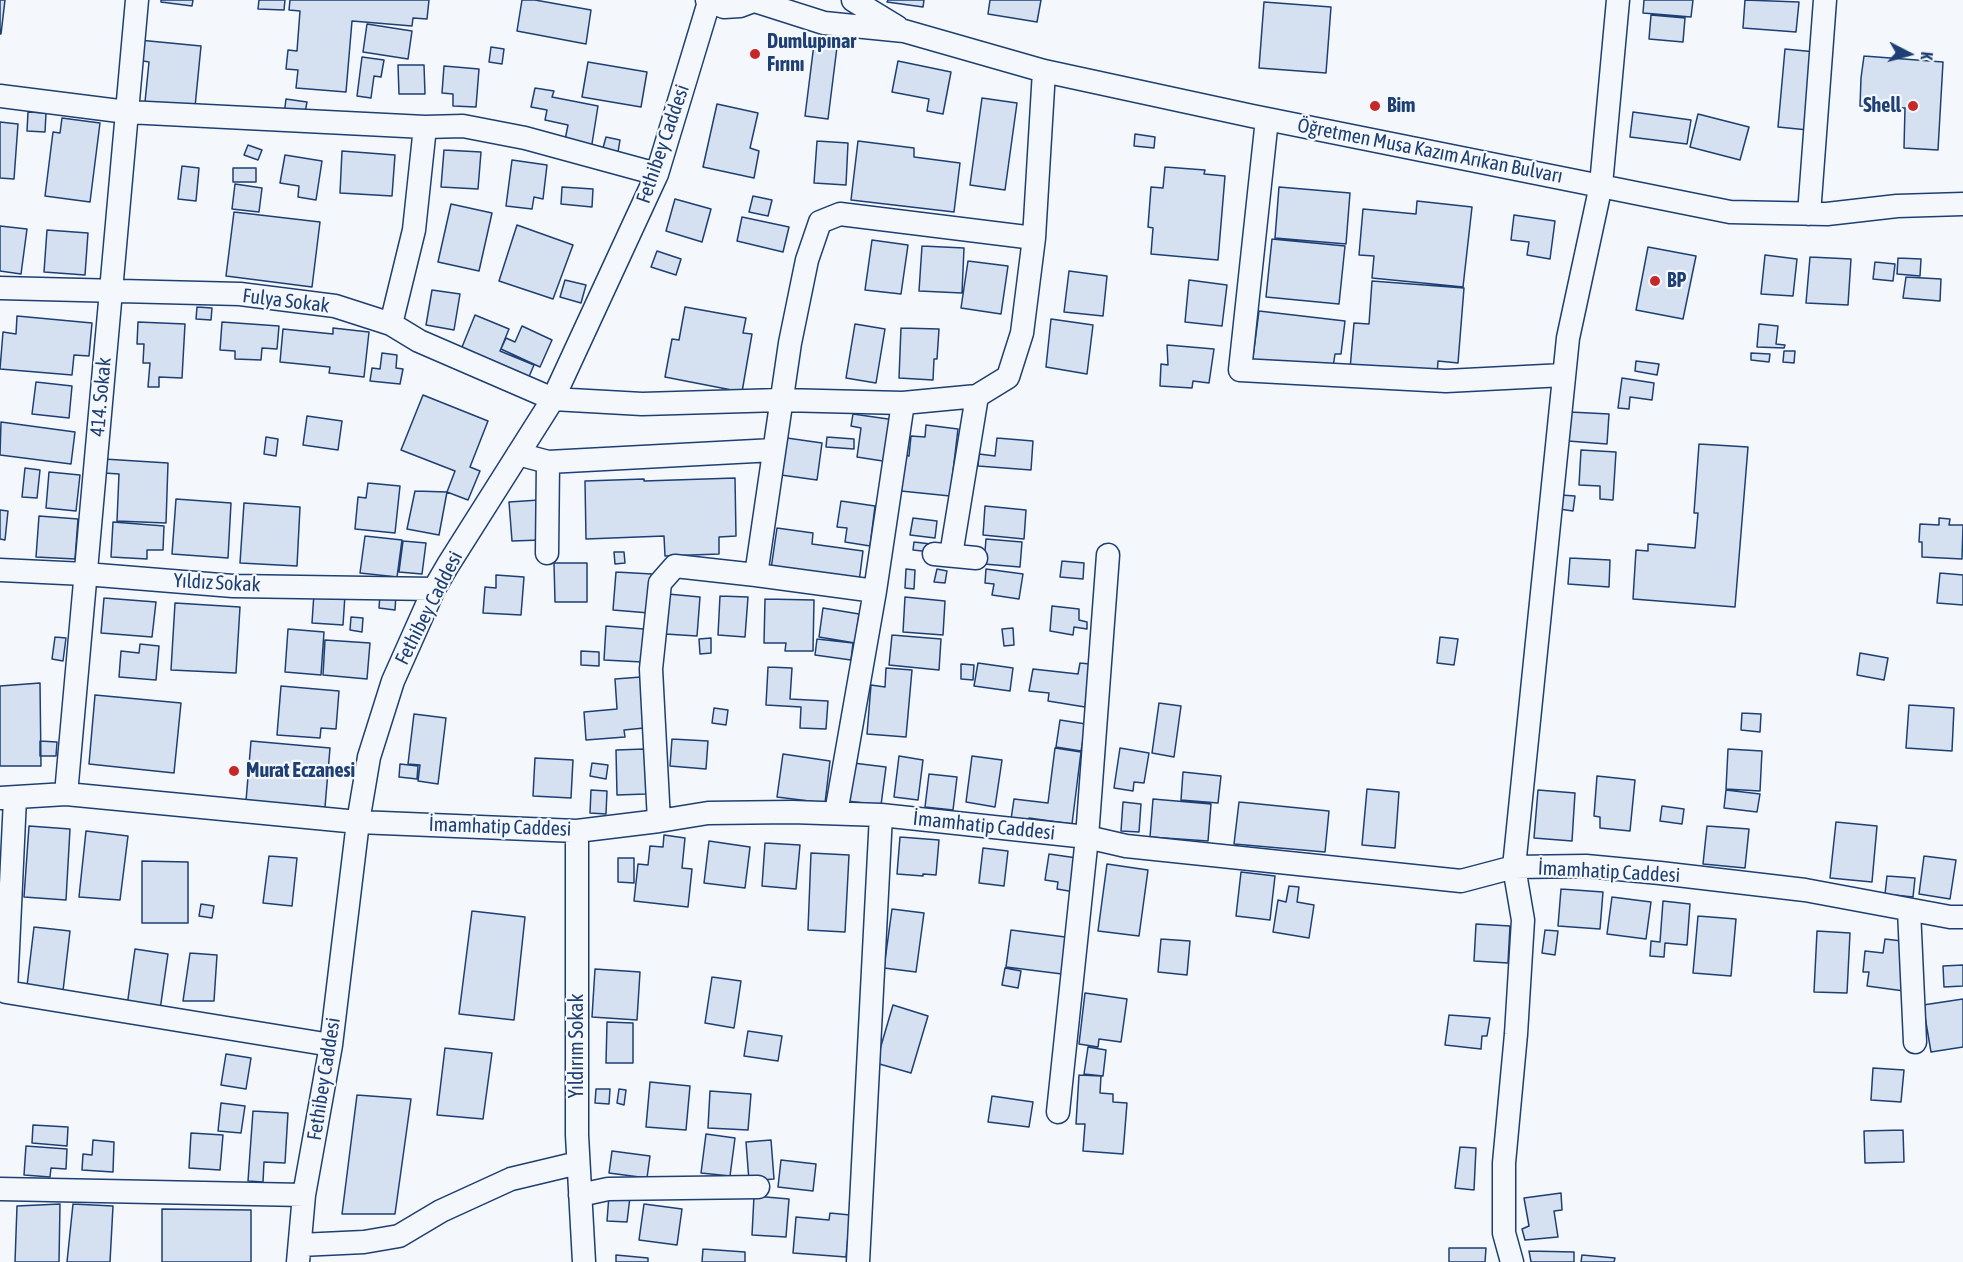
<!DOCTYPE html>
<html>
<head>
<meta charset="utf-8">
<style>
  body { margin:0 }
  #map { position:relative; width:1963px; height:1262px; overflow:hidden; background:#f4f7fb; font-family:"Asap Condensed",sans-serif }
  canvas { display:block }
  .north { position:absolute; left:1879px; top:24px; width:60px; height:60px; -webkit-text-stroke:4px #f4f7fb; paint-order:stroke; rotate:96deg; font-size:16px; font-weight:700; line-height:24px; text-align:center; color:#1d3f73 }
  .north::after { content:''; display:block; margin:auto; width:21px; height:27px; background:#1d3f73; clip-path:polygon(50% 0,100% 100%,50% 72%,0 100%) }
</style>
</head>
<body>
<div id="map">
<canvas width="1963" height="1262"></canvas>
<div class="north">K</div>
</div>
<script>
const ctx = document.querySelector('canvas').getContext('2d');
ctx.lineJoin = 'round';
function paint(path, color) { ctx.fillStyle = color; ctx.fill(path, 'evenodd'); }
const shape = rows => new Path2D(rows.map(r => 'M' + r).join(''));
function trace(path, color, width, dash) { ctx.strokeStyle = color; ctx.lineWidth = width; ctx.lineCap = dash ? 'butt' : 'round'; ctx.setLineDash(dash || []); ctx.stroke(path); }
function write(font, color, halo, rows, align = 'center') {
  ctx.font = font + ' "Asap Condensed",sans-serif'; ctx.lineWidth = 4.5; ctx.setLineDash([]); ctx.textBaseline = 'middle'; ctx.strokeStyle = halo; ctx.fillStyle = color; for (const [text, x, y, turn = 0] of rows) {
    ctx.save(); ctx.translate(x, y); ctx.rotate((+turn || 0) * Math.PI / 180); ctx.textAlign = isNaN(turn) ? turn : align; if (halo) ctx.strokeText(text, 0, 0); ctx.fillText(text, 0, 0); ctx.restore();
  }
}
const building = shape([
  [0,0,5,0,1,34,0,34,0,0],
  [161,0,193,0,192,6,161,2,161,0],
  [259,0,285,0,284,10,258,9,259,0],
  [290,0,429,0,427,19,413,18,412,26,352,21,346,92,296,88,298,70,286,69,288,50,297,51,300,11,289,10,290,0],
  [522,0,535,0,591,10,586,44,517,31,522,0],
  [888,0,924,0,923,7,887,2,888,0],
  [990,0,1041,0,1037,22,988,14,990,0],
  [1644,0,1693,0,1691,17,1643,13,1644,0],
  [1745,0,1799,2,1796,32,1743,28,1745,0],
  [1264,2,1331,7,1326,73,1259,68,1264,2],
  [1651,15,1685,18,1683,42,1649,39,1651,15],
  [367,24,412,31,408,59,363,52,367,24],
  [139,40,201,46,195,107,145,102,149,62,138,60,139,40],
  [814,44,837,47,828,119,805,116,814,44],
  [491,47,504,49,502,64,489,62,491,47],
  [1785,49,1816,52,1808,130,1778,127,1785,49],
  [1864,56,1943,62,1938,150,1904,148,1905,108,1860,106,1861,78,1864,56],
  [362,57,384,60,381,77,374,76,371,98,357,96,362,57],
  [898,61,951,72,943,114,927,111,929,99,892,92,898,61],
  [588,62,647,72,641,107,582,97,588,62],
  [398,65,424,65,425,94,399,94,398,65],
  [444,66,479,69,476,107,453,106,453,94,442,93,444,66],
  [535,88,554,91,552,97,598,106,591,150,564,145,568,125,545,120,547,110,531,107,535,88],
  [982,98,1017,103,1005,190,970,185,982,98],
  [286,99,307,102,304,118,284,115,286,99],
  [717,104,758,113,750,148,759,151,754,178,703,167,717,104],
  [28,112,46,113,45,132,27,131,28,112],
  [1633,112,1691,120,1687,144,1630,137,1633,112],
  [1698,114,1749,127,1740,160,1690,147,1698,114],
  [62,118,100,123,90,202,45,196,53,132,60,133,62,118],
  [0,122,18,124,14,179,0,178,0,122],
  [1135,134,1155,137,1154,148,1134,146,1135,134],
  [606,137,620,140,618,152,603,148,606,137],
  [817,141,848,143,846,185,814,183,817,141],
  [858,141,914,148,914,157,960,163,954,212,851,200,858,141],
  [248,145,262,150,258,160,244,155,248,145],
  [444,150,481,152,478,189,441,187,444,150],
  [342,151,395,155,392,196,340,193,342,151],
  [285,155,322,161,316,200,298,197,299,186,280,183,285,155],
  [512,160,547,165,543,199,534,197,532,209,506,206,512,160],
  [182,166,199,168,196,201,178,199,182,166],
  [1165,167,1205,170,1204,174,1225,176,1218,260,1151,254,1153,228,1148,227,1151,187,1163,188,1165,167],
  [233,168,256,168,256,182,233,182,233,168],
  [235,184,262,188,259,212,232,209,235,184],
  [562,187,593,189,592,207,561,204,562,187],
  [1279,187,1350,193,1346,244,1275,238,1279,187],
  [753,196,772,200,768,216,749,212,753,196],
  [675,199,711,209,702,242,666,231,675,199],
  [1417,201,1472,207,1463,287,1372,278,1374,256,1359,255,1363,209,1416,214,1417,201],
  [451,204,492,213,479,271,438,262,451,204],
  [234,212,320,222,312,287,226,276,234,212],
  [1514,215,1555,221,1550,259,1527,255,1529,242,1511,240,1514,215],
  [742,217,789,227,783,252,737,241,742,217],
  [517,225,573,245,553,299,499,281,517,225],
  [0,226,27,229,21,274,0,271,0,226],
  [47,230,88,233,85,275,44,272,47,230],
  [1272,239,1345,246,1339,304,1266,297,1272,239],
  [872,240,908,245,901,294,865,290,872,240],
  [922,246,964,248,962,293,919,291,922,246],
  [1648,247,1696,256,1683,319,1636,310,1648,247],
  [657,251,681,259,676,275,651,267,657,251],
  [1765,255,1797,259,1793,296,1761,294,1765,255],
  [1810,257,1851,259,1848,305,1806,303,1810,257],
  [1898,258,1921,259,1920,276,1897,274,1898,258],
  [968,261,1008,266,1001,314,961,308,968,261],
  [1875,262,1895,264,1893,281,1873,279,1875,262],
  [1069,271,1107,276,1103,316,1064,312,1069,271],
  [1906,277,1941,279,1940,301,1903,298,1906,277],
  [565,280,586,285,581,303,560,297,565,280],
  [1189,280,1227,285,1222,326,1185,322,1189,280],
  [1372,281,1464,288,1458,363,1438,361,1437,376,1350,369,1354,323,1369,324,1372,281],
  [432,290,460,294,454,330,426,325,432,290],
  [197,307,212,308,211,320,196,319,197,307],
  [685,307,746,318,743,333,752,334,742,392,665,377,672,339,679,340,685,307],
  [1259,311,1345,321,1341,354,1335,354,1332,374,1252,365,1259,311],
  [475,315,509,329,500,351,534,365,528,379,460,352,475,315],
  [17,316,92,323,89,356,74,355,72,375,0,369,3,332,16,334,17,316],
  [1051,319,1093,325,1087,374,1046,367,1051,319],
  [138,322,185,324,182,378,159,377,159,387,148,387,150,363,143,363,144,344,137,344,138,322],
  [222,322,279,326,277,349,262,348,261,360,235,359,235,351,220,350,222,322],
  [855,324,885,329,876,383,846,378,855,324],
  [1759,324,1778,326,1776,344,1785,345,1784,348,1757,347,1759,324],
  [522,326,552,340,540,367,501,349,506,338,515,342,522,326],
  [333,328,369,332,364,377,329,373,330,367,280,362,283,329,333,334,333,328],
  [901,328,939,329,937,359,934,359,933,380,899,378,901,328],
  [1167,345,1214,349,1209,383,1193,381,1192,388,1160,386,1161,364,1168,365,1167,345],
  [1784,351,1795,351,1794,363,1783,362,1784,351],
  [382,353,397,355,396,368,403,369,400,384,370,381,372,368,380,369,382,353],
  [1751,353,1770,354,1769,362,1751,360,1751,353],
  [1636,361,1659,364,1657,375,1635,371,1636,361],
  [1622,378,1654,383,1652,400,1630,397,1629,409,1618,408,1622,378],
  [36,382,72,386,69,418,32,414,36,382],
  [423,395,488,421,470,467,480,471,468,500,447,492,455,471,401,450,423,395],
  [1570,412,1609,414,1607,444,1568,441,1570,412],
  [853,414,895,420,889,462,857,457,861,428,851,426,853,414],
  [307,416,342,421,338,450,303,445,307,416],
  [1,422,75,432,71,464,0,455,1,422],
  [926,425,958,429,950,496,901,491,905,455,909,456,911,436,925,437,926,425],
  [266,437,278,439,276,456,264,454,266,437],
  [827,437,854,439,854,449,826,447,827,437],
  [787,438,822,443,817,480,781,475,787,438],
  [997,438,1033,441,1031,470,978,466,979,454,995,456,997,438],
  [1699,444,1748,447,1735,607,1633,599,1636,550,1648,551,1648,544,1695,548,1698,513,1694,513,1699,444],
  [1581,450,1616,452,1613,500,1600,499,1600,486,1579,485,1581,450],
  [104,459,168,463,166,523,117,521,119,474,104,473,104,459],
  [25,468,40,470,37,498,22,497,25,468],
  [49,472,80,475,76,511,46,508,49,472],
  [735,478,736,536,719,537,719,554,665,556,664,536,586,539,585,481,644,479,644,481,735,478],
  [368,483,400,486,395,533,355,529,358,497,366,498,368,483],
  [415,491,447,492,439,535,407,529,415,491],
  [1561,495,1575,496,1573,511,1559,509,1561,495],
  [176,499,231,503,228,558,172,554,176,499],
  [539,500,541,540,512,541,509,502,539,500],
  [841,501,875,506,870,546,845,542,847,528,837,527,841,501],
  [244,503,300,507,297,566,240,563,244,503],
  [985,506,1026,510,1024,539,983,535,985,506],
  [0,510,8,511,5,540,0,539,0,510],
  [39,516,78,519,75,559,36,557,39,516],
  [913,518,937,521,935,538,910,535,913,518],
  [1939,518,1950,519,1949,525,1963,525,1962,559,1922,557,1922,542,1919,542,1920,524,1939,525,1939,518],
  [113,522,164,526,163,550,147,550,147,559,111,557,113,522],
  [777,528,813,533,812,544,863,551,859,582,771,569,777,528],
  [365,536,402,540,397,577,360,573,365,536],
  [986,539,1022,542,1020,567,984,564,986,539],
  [403,541,426,543,422,574,399,572,403,541],
  [914,542,931,544,931,552,913,550,914,542],
  [614,552,624,552,625,563,615,564,614,552],
  [1570,558,1610,560,1609,587,1568,584,1570,558],
  [1062,561,1084,563,1083,579,1060,577,1062,561],
  [554,563,587,563,587,602,555,602,554,563],
  [906,569,915,570,914,589,905,588,906,569],
  [937,569,947,571,945,583,934,582,937,569],
  [986,569,1023,574,1019,599,992,595,994,584,985,583,986,569],
  [616,572,652,574,649,613,613,610,616,572],
  [1940,573,1963,575,1963,605,1937,603,1940,573],
  [496,575,524,577,521,615,483,613,485,587,496,588,496,575],
  [314,593,345,595,343,625,312,623,314,593],
  [380,594,396,595,395,610,379,608,380,594],
  [668,594,700,597,697,636,665,634,668,594],
  [720,596,748,597,745,637,718,635,720,596],
  [905,597,945,601,943,635,903,632,905,597],
  [104,598,156,602,152,637,101,633,104,598],
  [765,599,814,600,813,651,785,651,786,643,764,643,765,599],
  [175,603,240,607,236,673,171,670,175,603],
  [1052,606,1079,609,1079,620,1087,622,1087,629,1074,627,1073,635,1050,631,1052,606],
  [823,608,859,614,855,643,819,637,823,608],
  [351,617,363,618,362,632,350,630,351,617],
  [606,626,644,629,642,662,604,660,606,626],
  [1013,628,1014,645,1004,646,1002,629,1013,628],
  [288,629,324,632,321,675,285,672,288,629],
  [892,635,941,639,939,670,889,665,892,635],
  [55,637,66,638,63,661,52,659,55,637],
  [1440,637,1458,639,1454,665,1437,663,1440,637],
  [711,638,711,653,700,654,699,639,711,638],
  [817,639,853,643,851,660,815,655,817,639],
  [325,640,370,643,367,679,323,675,325,640],
  [140,644,159,646,156,680,119,677,121,651,139,653,140,644],
  [581,651,599,652,599,666,581,665,581,651],
  [1860,653,1888,658,1884,680,1857,675,1860,653],
  [978,663,1013,668,1010,691,974,686,978,663],
  [1080,663,1090,664,1085,707,1048,701,1049,693,1029,691,1033,669,1078,674,1080,663],
  [961,664,974,665,973,680,961,679,961,664],
  [768,667,792,668,790,699,828,701,826,729,800,728,801,707,766,705,768,667],
  [886,668,912,670,906,737,867,734,871,685,885,687,886,668],
  [641,677,644,728,624,730,625,737,586,740,584,712,617,709,615,679,641,677],
  [40,683,41,766,0,766,0,686,40,683],
  [281,686,339,691,336,729,321,728,320,738,277,735,281,686],
  [95,695,181,703,174,773,89,764,95,695],
  [1159,703,1181,706,1174,757,1152,753,1159,703],
  [1909,705,1954,708,1952,751,1906,748,1909,705],
  [714,708,728,710,726,725,712,723,714,708],
  [1742,713,1761,714,1760,732,1741,730,1742,713],
  [414,714,446,718,438,784,418,781,420,765,408,764,414,714],
  [1060,720,1086,724,1081,751,1056,747,1060,720],
  [672,739,708,741,706,769,670,766,672,739],
  [40,741,57,742,56,756,40,756,40,741],
  [251,741,330,748,325,807,246,801,251,741],
  [1055,748,1081,752,1072,824,1029,818,1028,828,1010,826,1014,799,1048,803,1055,748],
  [1120,748,1149,753,1144,783,1134,782,1133,791,1114,788,1120,748],
  [645,749,646,794,617,795,616,750,645,749],
  [1728,749,1762,751,1760,791,1726,789,1728,749],
  [783,754,830,761,825,803,777,797,783,754],
  [899,756,923,760,918,800,894,797,899,756],
  [972,756,1002,760,995,807,966,802,972,756],
  [535,758,573,760,571,798,533,796,535,758],
  [592,763,608,765,606,779,590,776,592,763],
  [853,763,886,767,881,805,847,801,853,763],
  [400,764,418,766,417,779,399,777,400,764],
  [1183,772,1221,776,1218,803,1181,800,1183,772],
  [929,774,957,777,953,810,925,807,929,774],
  [1597,776,1635,780,1630,831,1600,828,1600,817,1594,816,1597,776],
  [1367,789,1399,792,1395,848,1362,845,1367,789],
  [591,790,607,791,606,814,590,813,591,790],
  [1538,790,1575,793,1572,841,1534,838,1538,790],
  [1726,790,1760,794,1757,812,1724,808,1726,790],
  [1153,799,1211,804,1208,841,1150,837,1153,799],
  [1123,802,1141,804,1139,832,1121,831,1123,802],
  [1239,802,1329,811,1325,852,1234,844,1239,802],
  [1662,806,1684,809,1682,824,1660,821,1662,806],
  [1836,822,1877,826,1872,882,1830,878,1836,822],
  [29,826,70,829,66,900,24,897,29,826],
  [1707,826,1749,829,1745,868,1703,864,1707,826],
  [86,831,128,836,120,900,79,897,86,831],
  [664,835,685,838,682,868,692,869,688,907,634,901,638,864,648,865,650,846,663,847,664,835],
  [900,837,939,840,936,875,923,874,923,876,897,874,900,837],
  [709,841,750,847,745,888,704,883,709,841],
  [765,843,800,845,796,889,762,886,765,843],
  [983,848,1008,851,1004,886,979,883,983,848],
  [811,853,849,855,845,932,808,930,811,853],
  [1049,854,1091,860,1086,894,1057,889,1058,882,1045,880,1049,854],
  [269,856,297,858,292,906,263,903,269,856],
  [1924,856,1956,860,1950,899,1919,894,1924,856],
  [618,858,634,858,634,883,618,882,618,858],
  [142,861,188,862,188,923,142,923,142,861],
  [1107,864,1148,870,1139,936,1098,931,1107,864],
  [1241,872,1275,876,1270,920,1236,916,1241,872],
  [1887,876,1915,878,1913,897,1885,894,1887,876],
  [1289,886,1299,887,1297,902,1314,905,1309,938,1273,932,1278,900,1286,902,1289,886],
  [1561,889,1603,892,1600,929,1558,926,1561,889],
  [1612,897,1651,902,1646,939,1607,934,1612,897],
  [1663,901,1690,904,1687,945,1665,943,1664,957,1650,956,1651,941,1660,942,1663,901],
  [201,904,214,906,212,918,199,916,201,904],
  [892,909,924,913,916,972,884,968,892,909],
  [472,911,525,917,514,1020,459,1014,472,911],
  [1698,916,1736,919,1731,976,1693,973,1698,916],
  [1476,924,1510,926,1508,963,1474,961,1476,924],
  [34,927,70,931,63,991,27,986,34,927],
  [1011,930,1073,938,1062,974,1006,967,1011,930],
  [1545,930,1558,931,1555,955,1542,953,1545,930],
  [1817,931,1850,933,1847,993,1814,992,1817,931],
  [1161,939,1190,941,1187,975,1158,972,1161,939],
  [1885,939,1910,942,1904,991,1867,986,1869,972,1863,972,1865,951,1883,953,1885,939],
  [135,949,168,954,160,1010,127,1006,135,949],
  [190,953,217,955,214,1001,183,1001,190,953],
  [1963,965,1963,986,1944,987,1943,966,1963,965],
  [1005,968,1021,971,1018,988,1002,985,1005,968],
  [595,969,640,972,637,1020,592,1017,595,969],
  [712,977,741,981,734,1028,705,1023,712,977],
  [1085,993,1127,999,1121,1042,1099,1039,1098,1047,1079,1044,1085,993],
  [1963,999,1963,1047,1931,1052,1923,1005,1963,999],
  [893,1005,928,1016,911,1073,876,1063,893,1005],
  [1449,1015,1490,1018,1487,1036,1482,1036,1481,1049,1445,1045,1449,1015],
  [607,1022,633,1023,633,1063,606,1063,607,1022],
  [748,1031,782,1036,778,1061,744,1056,748,1031],
  [1088,1047,1106,1050,1103,1076,1084,1074,1088,1047],
  [445,1048,492,1053,483,1119,437,1115,445,1048],
  [226,1054,251,1058,246,1089,221,1085,226,1054],
  [1873,1068,1904,1070,1901,1102,1871,1100,1873,1068],
  [1079,1075,1101,1076,1100,1093,1113,1094,1113,1102,1127,1103,1123,1154,1083,1151,1085,1124,1076,1124,1079,1075],
  [650,1082,690,1086,686,1130,646,1127,650,1082],
  [596,1089,610,1089,609,1104,595,1103,596,1089],
  [619,1089,626,1090,624,1105,617,1103,619,1089],
  [710,1091,751,1094,748,1130,708,1128,710,1091],
  [357,1095,411,1099,395,1214,342,1214,357,1095],
  [992,1096,1033,1102,1029,1127,988,1122,992,1096],
  [221,1103,245,1106,241,1133,218,1131,221,1103],
  [253,1111,288,1113,285,1163,264,1162,263,1182,248,1181,253,1111],
  [33,1125,68,1127,67,1146,32,1143,33,1125],
  [1903,1130,1904,1162,1865,1163,1864,1131,1903,1130],
  [191,1133,223,1135,220,1170,189,1168,191,1133],
  [706,1134,735,1138,730,1176,701,1173,706,1134],
  [93,1140,114,1142,113,1172,82,1170,83,1154,92,1155,93,1140],
  [771,1140,774,1179,749,1181,746,1142,771,1140],
  [26,1146,67,1149,66,1169,51,1168,50,1177,24,1175,26,1146],
  [1460,1147,1476,1148,1474,1190,1455,1188,1460,1147],
  [612,1151,650,1156,647,1178,609,1173,612,1151],
  [781,1160,816,1164,813,1191,778,1187,781,1160],
  [1561,1193,1562,1210,1554,1211,1558,1237,1525,1240,1522,1229,1529,1226,1524,1198,1561,1193],
  [609,1195,630,1197,627,1222,607,1221,609,1195],
  [754,1196,789,1199,786,1237,752,1235,754,1196],
  [60,1204,59,1262,15,1262,17,1206,60,1204],
  [73,1204,113,1206,110,1262,67,1262,73,1204],
  [644,1204,682,1209,677,1245,639,1240,644,1204],
  [162,1209,251,1210,251,1262,162,1262,162,1209],
  [830,1213,850,1215,846,1257,793,1253,796,1217,829,1220,830,1213],
  [1449,1248,1486,1248,1485,1262,1449,1262,1449,1248],
  [703,1249,745,1252,745,1262,702,1262,703,1249],
  [1529,1251,1574,1252,1574,1262,1531,1262,1529,1251],
  [616,1255,648,1258,648,1262,616,1262,616,1255],
  [1582,1255,1615,1258,1614,1262,1581,1262,1582,1255]
]);
const minor = shape([
  [707,0,724,7,740,6,756,0],
  [853,0,897,27],
  [755,1,824,23,904,31,1044,71,1252,116,1730,212,1827,214,1897,206,1963,204],
  [0,96,127,112,425,127,463,126,525,138,657,174],
  [1267,119,1240,370,1446,381,1564,375],
  [1809,214,1825,0],
  [0,288,240,294,335,306,391,324,419,341,553,399,642,404,781,400,903,403,977,396,1008,377,1022,333,1034,238,1044,71],
  [391,324,414,230,425,127],
  [518,454,548,462,774,450],
  [547,553,548,462],
  [934,554,976,558],
  [951,555,977,396],
  [0,570,85,574,233,586,434,589],
  [875,591,756,575,790,343,807,260,820,222,840,214,1034,238],
  [66,794,137,0],
  [0,798,66,794,358,822,577,831,659,821,708,813,792,812,881,815,1087,837,1126,846,1461,881,1514,867,1586,866,1660,873,1805,890,1950,917,1963,917],
  [15,798,6,992,331,1045],
  [836,813,875,591,903,403],
  [659,821,651,669,660,583,675,566,756,575],
  [577,831,577,1135,584,1262],
  [1909,910,1915,1042],
  [1058,1112,1087,837,1108,555],
  [0,1189,304,1195],
  [580,1195,608,1189,758,1187],
  [300,1245,364,1242,399,1236,441,1211,511,1179,578,1163],
  [298,1262,304,1195,331,1045,358,822,369,757,393,681,434,589,448,565,553,399,657,174,709,2],
  [858,1262,881,815],
  [1512,1262,1504,1233,1504,1163,1516,1034,1523,920,1514,867,1568,338,1601,185,1618,0]
]);
const markers = [
  [755,54,6,"#c62828"],
  [1375,106,6,"#c62828"],
  [1913,106,6,"#c62828"],
  [1655,281,6,"#c62828"],
  [234,771,6,"#c62828"]
];
const poiNames = [
  ["Dumlupınar",767,42],
  ["Fırını",767,65],
  ["Bim",1387,106],
  ["Shell",1901,106,"right"],
  ["BP",1667,281],
  ["Murat Eczanesi",246,771]
];
const streetNames = [
  ["Fethibey Caddesi",663,144,-71],
  ["Öğretmen Musa Kazım Arıkan Bulvarı",1430,151,11],
  ["Fulya Sokak",286,301,7],
  ["414. Sokak",101,397,-85],
  ["Yıldız Sokak",217,583,3],
  ["Fethibey Caddesi",429,608,-63],
  ["İmamhatip Caddesi",984,826,6],
  ["İmamhatip Caddesi",500,827,2],
  ["İmamhatip Caddesi",1609,872,3],
  ["Yıldırım Sokak",577,1046,-90],
  ["Fethibey Caddesi",324,1079,-81]
];
paint(building, '#d5e0f0');
trace(building, '#1d3f73', 1.5);
trace(minor, '#1d3f73', 25);
trace(minor, '#f4f7fb', 22);
for (const [x, y, r, color] of markers) { const dot = new Path2D(); dot.arc(x, y, r, 0, 2 * Math.PI); ctx.fillStyle = color; ctx.fill(dot); trace(dot, '#f4f7fb', 2); }
write('bold 20px', '#1d3f73', '#f4f7fb', poiNames, 'left');
write('20px', '#1d3f73', '#f4f7fb', streetNames);
</script>
</body>
</html>
